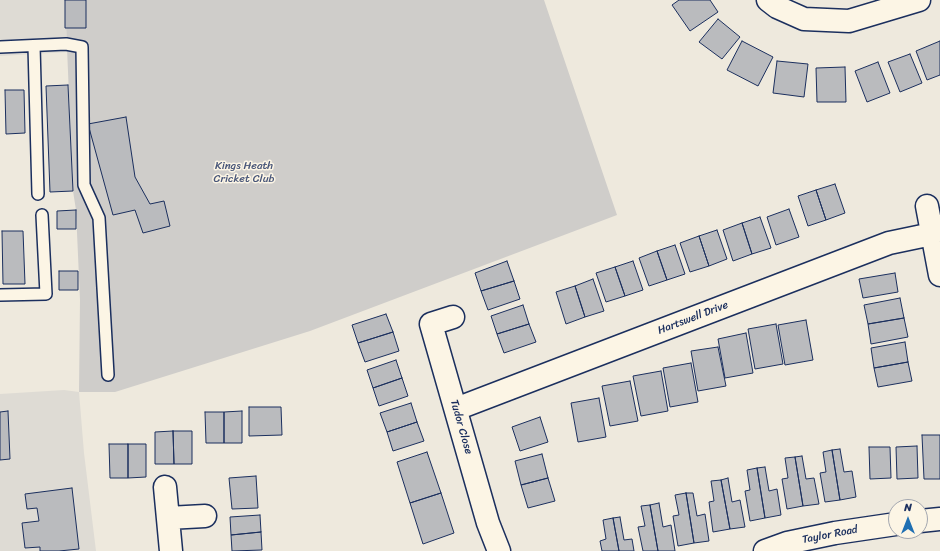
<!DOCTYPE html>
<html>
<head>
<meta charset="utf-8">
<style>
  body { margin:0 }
  #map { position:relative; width:940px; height:551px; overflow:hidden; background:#eee9dd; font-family:Sriracha,sans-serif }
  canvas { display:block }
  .north { position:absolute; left:888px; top:499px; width:40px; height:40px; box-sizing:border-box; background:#fcf5e5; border:1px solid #a2a6af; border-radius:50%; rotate:0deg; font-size:11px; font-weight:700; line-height:16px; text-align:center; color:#1b2f5e }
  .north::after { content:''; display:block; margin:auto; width:14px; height:18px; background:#1f6fb2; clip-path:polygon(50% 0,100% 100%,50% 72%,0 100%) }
</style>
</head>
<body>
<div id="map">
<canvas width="940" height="551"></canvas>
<div class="north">N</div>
</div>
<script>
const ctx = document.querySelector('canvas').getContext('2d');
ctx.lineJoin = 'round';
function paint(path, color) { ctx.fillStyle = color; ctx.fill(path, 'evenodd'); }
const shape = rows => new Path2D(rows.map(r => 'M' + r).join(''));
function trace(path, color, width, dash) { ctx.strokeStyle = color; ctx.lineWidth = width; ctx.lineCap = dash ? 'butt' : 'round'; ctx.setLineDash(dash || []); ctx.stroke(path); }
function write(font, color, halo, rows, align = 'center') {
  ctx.font = font + ' Sriracha,sans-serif'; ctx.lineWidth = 3; ctx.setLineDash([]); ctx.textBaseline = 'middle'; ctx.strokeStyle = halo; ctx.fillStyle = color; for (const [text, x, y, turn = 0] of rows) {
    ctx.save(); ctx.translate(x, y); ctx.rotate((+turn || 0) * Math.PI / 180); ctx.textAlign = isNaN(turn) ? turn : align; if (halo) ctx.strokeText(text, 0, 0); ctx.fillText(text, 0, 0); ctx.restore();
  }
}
const built = shape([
  [0,0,65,0,67,52,0,56],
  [64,390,79,392,84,453,96,551,0,551,0,394]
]);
const green = shape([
  [65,0,544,0,617,215,310,331,115,392,79,392,80,300,76,210,73,191]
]);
const building = shape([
  [65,0,86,0,86,28,65,28,65,0],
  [679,0,710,0,718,12,690,31,672,5,679,0],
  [718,19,740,37,722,59,699,42,718,19],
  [742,41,773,57,758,86,727,70,742,41],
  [940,41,940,75,927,80,916,51,940,41],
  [910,54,922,83,900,92,888,62,910,54],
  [777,61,808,64,804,97,773,93,777,61],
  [878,62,890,93,867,102,855,71,878,62],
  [845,67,846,102,817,102,816,68,845,67],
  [68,85,73,191,50,192,46,86,68,85],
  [5,90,24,90,25,133,6,134,5,90],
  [126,117,135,177,150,204,164,201,170,226,143,233,135,210,113,215,88,124,126,117],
  [835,184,845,213,826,220,816,190,835,184],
  [816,190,826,220,808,226,798,196,816,190],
  [789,209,799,237,776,245,767,217,789,209],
  [76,210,76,229,57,229,57,211,76,210],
  [760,217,771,248,752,254,742,223,760,217],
  [742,223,752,254,733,261,723,230,742,223],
  [717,230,727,259,709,266,699,236,717,230],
  [2,231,23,231,25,284,3,284,2,231],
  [699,236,709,266,690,272,680,243,699,236],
  [675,245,685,274,667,280,657,251,675,245],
  [657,251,667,280,649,286,639,258,657,251],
  [507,261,514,281,481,291,475,273,507,261],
  [633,261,643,290,625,296,615,267,633,261],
  [615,267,625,296,606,302,596,273,615,267],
  [59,271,78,271,78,290,59,290,59,271],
  [895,273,898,292,863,298,859,279,895,273],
  [593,279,604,311,585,317,575,286,593,279],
  [514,281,520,299,488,310,481,291,514,281],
  [575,286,585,317,566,324,556,292,575,286],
  [900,298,904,318,868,324,864,305,900,298],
  [523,305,529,324,497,334,491,316,523,305],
  [386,314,393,332,358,343,352,325,386,314],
  [904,318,908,337,871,344,868,324,904,318],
  [806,320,813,360,785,365,778,325,806,320],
  [529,324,536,342,504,353,497,334,529,324],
  [776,324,783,364,755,369,748,329,776,324],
  [393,332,399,351,365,362,358,343,393,332],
  [746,333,753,373,725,378,718,339,746,333],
  [905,342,908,362,874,368,871,348,905,342],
  [718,347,726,386,698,391,691,351,718,347],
  [396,360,402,378,373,388,367,370,396,360],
  [908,362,912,381,878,387,874,368,908,362],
  [691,363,698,402,670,407,663,368,691,363],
  [661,371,668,411,641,416,633,376,661,371],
  [402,378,408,396,379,406,373,388,402,378],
  [630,381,638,421,610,426,602,386,630,381],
  [599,398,606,437,578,442,571,403,599,398],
  [411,403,417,422,387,432,380,413,411,403],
  [249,407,281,407,282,435,249,436,249,407],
  [8,411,10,459,0,460,0,412,8,411],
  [242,411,242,443,224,443,224,412,242,411],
  [205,412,224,412,224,443,206,443,205,412],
  [540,417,548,442,520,451,512,427,540,417],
  [417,422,424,441,393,451,387,432,417,422],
  [173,431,174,464,155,464,155,432,173,431],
  [173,431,192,431,192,464,174,464,173,431],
  [922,435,940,435,940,479,924,479,922,435],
  [109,444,128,444,128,478,110,478,109,444],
  [128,444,146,444,146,477,128,478,128,444],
  [917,446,918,478,897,479,896,447,917,446],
  [869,447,890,447,891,478,870,479,869,447],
  [840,449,844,472,852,471,856,497,840,500,832,450,840,449],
  [832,450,840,500,825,502,820,473,826,472,823,452,832,450],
  [427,452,441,493,410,503,397,462,427,452],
  [542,454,548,478,521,485,515,461,542,454],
  [802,456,806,479,814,478,819,504,803,506,795,457,802,456],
  [795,457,803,506,787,509,782,479,788,478,785,458,795,457],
  [765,467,769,491,777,489,781,515,765,518,757,468,765,467],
  [757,468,765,518,750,521,745,491,750,490,747,470,757,468],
  [256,476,258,508,232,509,229,478,256,476],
  [548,478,555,501,528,508,521,485,548,478],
  [728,478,732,502,740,500,745,527,730,529,721,480,728,478],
  [721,480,730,529,713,532,709,502,714,501,711,481,721,480],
  [72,488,79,549,59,551,40,551,40,547,25,548,22,523,39,521,37,508,27,509,25,494,72,488],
  [441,493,454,533,423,544,410,503,441,493],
  [686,493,694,543,678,546,673,516,679,515,675,495,686,493],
  [686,493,693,493,697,516,705,514,709,541,694,543,686,493],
  [659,503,663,527,671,525,675,551,658,551,650,505,659,503],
  [650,505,658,551,643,551,638,527,645,526,641,506,650,505],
  [260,515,261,532,231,535,230,517,260,515],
  [620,517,624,540,632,539,634,551,619,551,613,518,620,517],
  [613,518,619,551,602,551,600,541,606,539,603,520,613,518],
  [261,532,262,550,232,551,231,535,261,532]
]);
const service = shape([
  [34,46,38,194],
  [0,47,66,44,82,47,84,185,99,218,108,375],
  [0,295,46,294,42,215]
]);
const minor = shape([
  [768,0,777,7,804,19,849,21,919,0],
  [927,206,940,275],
  [453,317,431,324,488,523,499,551],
  [456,409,889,243,932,234],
  [165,487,171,551],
  [168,518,205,516]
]);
const tertiary = shape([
  [920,521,940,519],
  [765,551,787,543,835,533,896,524]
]);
const parkNames = [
  ["Kings Heath",244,166],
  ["Cricket Club",244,179]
];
const streetNames = [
  ["Hartswell Drive",693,318,-21],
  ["Tudor Close",461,427,74],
  ["Taylor Road",830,535,-11]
];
paint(built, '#dedbd4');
paint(green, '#cfcdca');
paint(building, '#babbbe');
trace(building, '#1b2f5e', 1);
trace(service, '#1b2f5e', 14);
trace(minor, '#1b2f5e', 25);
trace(tertiary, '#1b2f5e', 25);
trace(service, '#fcf5e5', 11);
trace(minor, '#fcf5e5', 22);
trace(tertiary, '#fcf5e5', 22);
write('11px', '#485679', '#fcf5e5', parkNames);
write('11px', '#1b2f5e', '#fcf5e5', streetNames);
</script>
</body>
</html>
